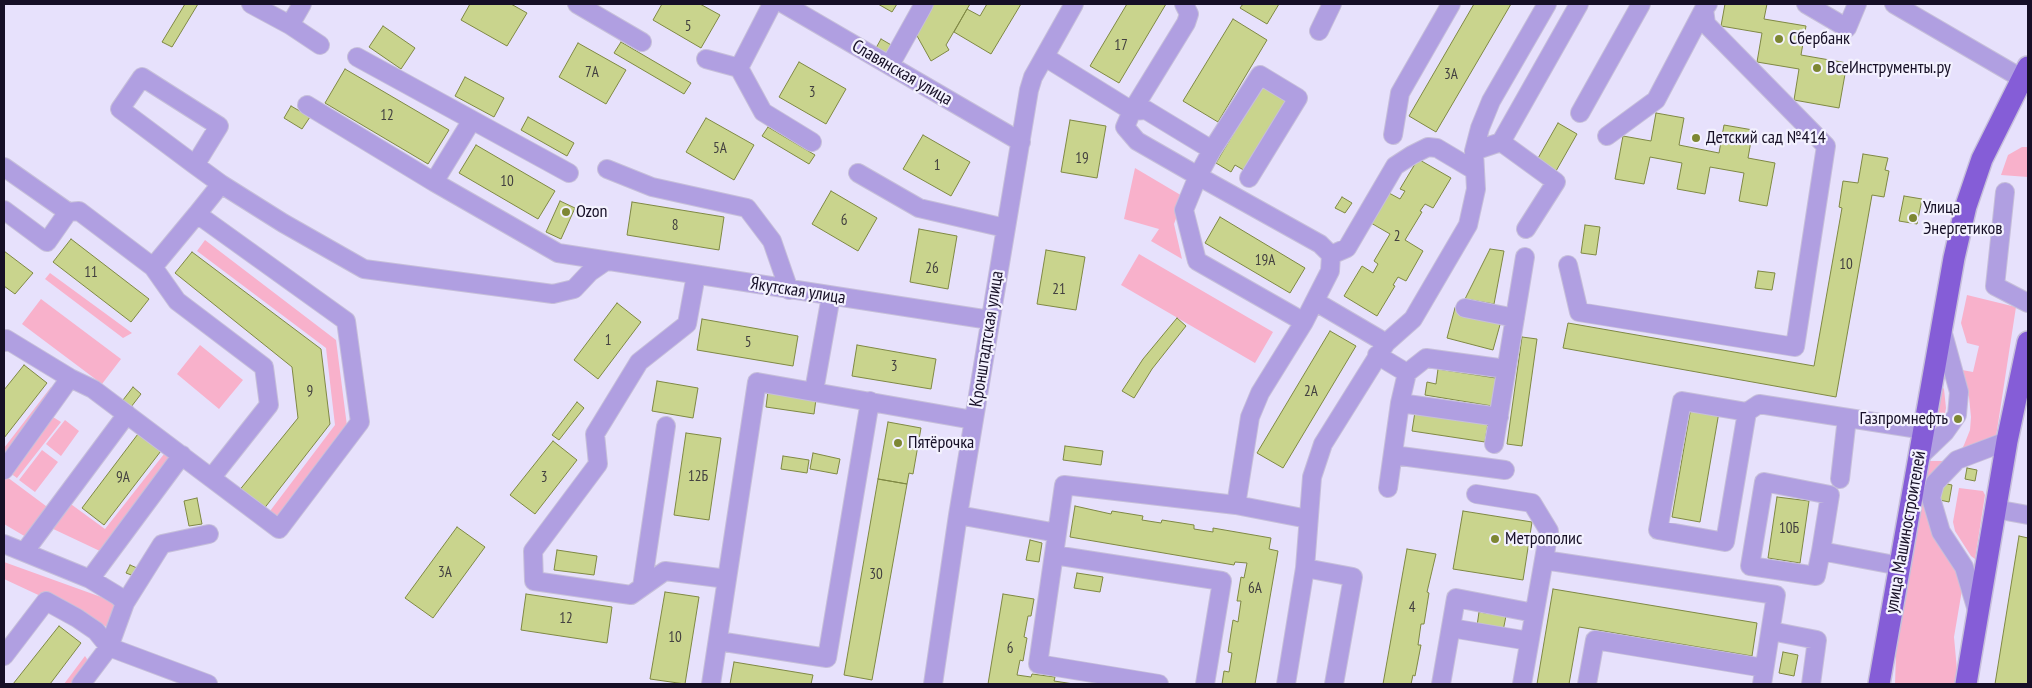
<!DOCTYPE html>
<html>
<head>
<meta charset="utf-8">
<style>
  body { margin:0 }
  #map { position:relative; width:2032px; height:688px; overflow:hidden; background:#e7e1fc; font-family:"PT Sans Narrow",sans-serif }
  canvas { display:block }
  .frame { position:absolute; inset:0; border:5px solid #160f26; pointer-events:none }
</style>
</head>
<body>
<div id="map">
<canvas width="2032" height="688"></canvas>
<div class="frame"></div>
</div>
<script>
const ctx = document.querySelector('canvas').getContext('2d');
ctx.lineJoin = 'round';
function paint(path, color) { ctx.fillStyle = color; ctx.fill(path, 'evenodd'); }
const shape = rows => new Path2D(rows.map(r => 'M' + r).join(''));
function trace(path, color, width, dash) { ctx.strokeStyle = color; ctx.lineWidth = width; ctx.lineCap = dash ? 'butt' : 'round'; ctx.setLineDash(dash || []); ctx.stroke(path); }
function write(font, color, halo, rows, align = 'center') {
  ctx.font = font + ' "PT Sans Narrow",sans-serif'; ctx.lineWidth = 4.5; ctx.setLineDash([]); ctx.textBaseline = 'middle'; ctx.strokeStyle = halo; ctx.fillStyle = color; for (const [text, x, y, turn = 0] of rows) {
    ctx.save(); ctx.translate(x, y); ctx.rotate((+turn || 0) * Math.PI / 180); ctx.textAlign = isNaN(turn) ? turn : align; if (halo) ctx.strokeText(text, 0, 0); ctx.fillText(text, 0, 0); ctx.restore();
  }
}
const green = shape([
  [2022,147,2028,147,2028,177,2001,175,2008,155],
  [1135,168,1184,197,1174,224,1182,259,1151,241,1159,229,1124,219],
  [205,240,336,340,347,426,278,517,271,518,267,515,335,425,326,348,197,251],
  [1139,254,1273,332,1255,363,1121,285],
  [50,273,132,333,123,338,45,279],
  [1967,295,2016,307,1995,443,1931,486,1960,567,1963,584,1954,637,1957,670,1955,684,1895,684,1897,625,1925,461,1944,461,1959,454,1964,445,1970,430,1971,417,1969,397,1962,382,1962,370,1973,372,1979,346,1967,343,1961,323],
  [41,299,121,359,102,384,22,324],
  [200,345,243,380,219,409,177,374],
  [1938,382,1944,389,1946,408,1940,440,1929,446],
  [51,387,57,392,4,460,4,448],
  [53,417,61,422,17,478,10,473],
  [65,420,79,431,61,456,46,444],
  [168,449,172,459,102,552,49,527,68,502,105,529],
  [42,450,58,462,35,492,19,480],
  [7,477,50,509,26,537,4,524,4,478],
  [1959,488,1983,491,1985,495,1975,559,1971,556,1955,531,1953,522],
  [4,562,115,602,117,609,107,627,4,579],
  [85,656,87,659,86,664,71,684,64,684]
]);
const building = shape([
  [185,4,198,4,172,47,162,42,185,4],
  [470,4,511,4,527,13,507,46,461,20,470,4],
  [662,4,700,4,720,15,701,48,653,20,662,4],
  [878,4,897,4,892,12,878,4],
  [934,4,970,4,946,45,949,50,931,61,916,34,934,4],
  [987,4,1021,4,991,54,954,32,967,9,980,16,987,4],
  [1127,4,1166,4,1119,83,1090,66,1127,4],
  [1243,4,1279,4,1267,24,1240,8,1243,4],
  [1474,4,1511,4,1436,132,1409,116,1474,4],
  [1725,4,1767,4,1764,19,1806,26,1801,55,1847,63,1839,108,1794,100,1799,69,1757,62,1762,33,1721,26,1725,4],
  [1233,19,1267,40,1218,122,1183,101,1233,19],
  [383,26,415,48,401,69,369,47,383,26],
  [881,39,893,46,888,55,876,48,881,39],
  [621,42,691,83,684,94,614,53,621,42],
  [578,43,626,70,606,104,559,77,578,43],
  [799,62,846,89,826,124,779,97,799,62],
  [345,69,449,130,428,164,325,103,345,69],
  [465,77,504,98,494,117,455,96,465,77],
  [1262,85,1289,101,1247,172,1235,165,1231,172,1216,163,1262,85],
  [291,106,310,117,302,129,284,118,291,106],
  [1656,113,1684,118,1679,145,1719,153,1724,125,1753,130,1748,158,1775,163,1767,206,1739,201,1744,173,1710,167,1705,194,1677,189,1682,163,1650,157,1644,184,1615,179,1623,136,1651,141,1656,113],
  [528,117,574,143,567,156,521,130,528,117],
  [706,118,754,145,734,180,686,152,706,118],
  [1070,120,1106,126,1097,178,1061,172,1070,120],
  [1558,123,1577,134,1556,171,1537,160,1558,123],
  [768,127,815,155,809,164,762,136,768,127],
  [923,135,970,162,951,196,903,169,923,135],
  [476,145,555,191,538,219,459,173,476,145],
  [1863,154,1888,158,1885,170,1889,171,1884,197,1872,195,1836,397,1563,348,1568,323,1814,366,1842,208,1839,207,1843,181,1858,183,1863,154],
  [1418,159,1451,178,1433,208,1425,204,1420,211,1422,212,1405,240,1423,251,1406,281,1398,277,1393,285,1395,286,1377,316,1344,296,1362,266,1373,273,1378,264,1374,261,1390,234,1371,223,1389,193,1400,199,1405,191,1400,189,1418,159],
  [831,191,877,218,858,251,812,224,831,191],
  [1904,196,1922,199,1917,224,1899,221,1904,196],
  [1342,197,1352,203,1345,213,1335,208,1342,197],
  [560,201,575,208,561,239,546,232,560,201],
  [632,202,724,217,719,250,627,235,632,202],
  [1220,217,1305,268,1290,293,1205,243,1220,217],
  [1585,225,1600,227,1596,255,1581,253,1585,225],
  [919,229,957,236,948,289,910,282,919,229],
  [71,239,149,299,131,322,53,262,71,239],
  [1490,249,1504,251,1494,304,1465,299,1490,249],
  [1046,250,1085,257,1076,310,1037,304,1046,250],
  [4,251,33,273,15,294,4,286,4,251],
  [192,252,321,349,330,424,263,510,238,492,298,418,292,367,175,273,192,252],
  [1758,271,1775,273,1772,290,1755,288,1758,271],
  [617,303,641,322,598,379,574,360,617,303],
  [1455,308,1501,321,1493,350,1447,338,1455,308],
  [1177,318,1186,326,1152,369,1134,398,1122,391,1143,359,1177,318],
  [702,319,798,336,793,366,697,350,702,319],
  [1330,331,1356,346,1283,468,1257,453,1330,331],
  [1522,337,1537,339,1522,446,1507,444,1522,337],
  [857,345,936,359,931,389,852,376,857,345],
  [24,365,47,383,4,438,4,390,24,365],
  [1438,369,1496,378,1492,406,1425,395,1427,382,1436,384,1438,369],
  [657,381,698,388,693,418,652,411,657,381],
  [133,387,141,394,131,407,123,400,133,387],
  [768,391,816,399,814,414,766,407,768,391],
  [577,402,584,408,559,440,552,435,577,402],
  [1691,407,1719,412,1700,522,1672,517,1691,407],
  [1415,412,1488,423,1485,442,1412,431,1415,412],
  [888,422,921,428,913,474,909,473,907,484,878,479,888,422],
  [141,430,164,447,104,525,82,508,141,430],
  [686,433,721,438,709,520,674,515,686,433],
  [553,441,577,460,535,514,510,495,553,441],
  [1065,446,1103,451,1101,465,1063,460,1065,446],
  [813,453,840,459,837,474,810,469,813,453],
  [783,456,809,460,807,473,781,469,783,456],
  [1967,468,1977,470,1975,481,1965,479,1967,468],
  [878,479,907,484,872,680,844,675,878,479],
  [1938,482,1952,485,1949,502,1935,499,1938,482],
  [1777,497,1809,501,1800,563,1768,558,1777,497],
  [197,498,202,524,189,526,184,501,197,498],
  [1075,506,1111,514,1112,511,1143,516,1142,520,1161,523,1162,520,1194,525,1194,529,1213,532,1213,528,1271,538,1269,549,1278,551,1255,684,1222,684,1224,671,1229,672,1232,653,1228,652,1233,620,1238,622,1241,601,1237,601,1241,577,1244,578,1247,563,1235,562,1234,565,1070,537,1075,506],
  [1463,511,1532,522,1523,580,1453,569,1463,511],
  [457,527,485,547,433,618,405,598,457,527],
  [2019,536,2028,538,2028,684,1995,684,2019,536],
  [1030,540,1042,543,1039,562,1026,560,1030,540],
  [1407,549,1436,554,1427,592,1429,593,1424,624,1421,624,1418,645,1421,645,1415,676,1413,675,1411,684,1383,684,1407,549],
  [557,550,597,556,594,575,554,570,557,550],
  [130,565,137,568,134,576,126,573,130,565],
  [1077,573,1103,577,1100,592,1074,588,1077,573],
  [1553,589,1757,623,1752,656,1579,627,1569,684,1537,684,1553,589],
  [665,592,699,597,685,684,650,679,665,592],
  [526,594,612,607,607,643,521,630,526,594],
  [1003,594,1034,599,1031,616,1028,616,1024,637,1027,638,1023,661,1020,660,1017,675,1031,677,1032,674,1055,677,1054,681,1074,684,988,684,1003,594],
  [1479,612,1506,616,1503,631,1477,626,1479,612],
  [59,626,81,643,50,684,13,684,59,626],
  [1783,652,1798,655,1794,676,1779,673,1783,652],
  [734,662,813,675,811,684,730,684,734,662]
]);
const minor = shape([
  [251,4,290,25,320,45],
  [577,4,642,42],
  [784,4,1021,142],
  [1184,4,1189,14,1186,23,1132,111,1125,127,1137,141,1198,176,1184,210,1197,261,1304,322,1260,393,1250,417,1236,505],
  [1806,4,1847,28,1857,4],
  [1894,4,2021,78],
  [290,25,302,4],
  [1319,31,1332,4],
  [357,57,569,173],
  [1045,57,1132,111,1146,110,1212,150,1198,176,1320,244,1331,255,1330,271,1304,322],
  [706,59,739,68,763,112,812,142],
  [890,65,924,4],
  [739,68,772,4],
  [307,105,434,182,558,253,990,320],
  [1580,113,1641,4],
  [1393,135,1400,93,1451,4],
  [1607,136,1656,100,1704,9],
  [1501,142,1556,182,1526,229],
  [1212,150,1260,75,1298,98,1249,178],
  [1474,151,1501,142,1579,4],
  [195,165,219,126,142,77,120,109,195,165,221,184],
  [4,167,68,212],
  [607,169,652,187,747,208,772,241,789,290],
  [858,173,919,208,1005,228],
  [434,182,472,120],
  [2005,192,1995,286,2028,303],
  [4,210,47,242,68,212,79,211,153,267,177,301,264,367,269,405,212,477],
  [1331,255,1347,248,1395,166,1412,155,1428,147,1437,148,1474,170],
  [1568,265,1579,312,1795,347,1826,146,1706,24,1704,9,1708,4],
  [153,267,197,214],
  [696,275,687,324,639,362,595,434,598,464,533,551,534,581,631,595,665,571,727,579],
  [1316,302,1386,343],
  [1465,308,1515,318],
  [4,342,6,339,70,378,93,389,279,529,360,422,346,321,197,214,221,184,283,223,364,269,553,294,574,289,590,272,606,261],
  [1377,355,1407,373,1426,358,1506,369],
  [814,391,831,296],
  [1400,403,1499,417],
  [1747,412,1682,401,1658,530,1725,542,1747,412,1759,404,1925,430],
  [1494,444,1525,257],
  [1393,455,1505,470],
  [1919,457,1945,432,1957,415,1959,392,1942,330],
  [4,470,70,378],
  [1840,479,1847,418],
  [1388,488,1400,403,1407,373],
  [1476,494,1532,503,1549,531,1522,684],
  [1995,509,2028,515],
  [958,515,1057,533],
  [4,544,90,579,118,596,125,603],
  [25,551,127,414],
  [1821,551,1816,576,1750,566,1764,482,1830,495,1821,551,1900,566],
  [1054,555,1222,581,1205,684],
  [1544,560,1776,595,1762,684],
  [1305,568,1353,577,1334,684],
  [90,579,182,455],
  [642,587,666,426],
  [1978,614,1964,567,1941,532,1931,498,1935,483,1957,460,2007,441],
  [1451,628,1529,641],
  [1771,631,1817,640,1811,684],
  [718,641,827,658,870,401],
  [4,656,46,601,77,618,96,631,109,647,208,684],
  [81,684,109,647,125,603,162,544,209,534],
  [711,684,757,382,973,420],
  [933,684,958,515,1029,90,1033,77,1074,4],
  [1159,684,1038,664,1064,485,1236,505,1308,519],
  [1286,684,1305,568,1312,477,1323,444,1386,343,1413,319,1468,225,1476,189,1474,151,1480,128,1491,101,1547,4],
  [1441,684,1456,598,1534,613],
  [1587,684,1595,640,1764,668]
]);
const major = shape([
  [1879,684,1954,258,1966,206,1982,159,2028,67],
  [1966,684,2007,441,2028,342]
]);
const markers = [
  [1779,39,5,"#7d8733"],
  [1817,68,5,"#7d8733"],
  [1696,138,5,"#7d8733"],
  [566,212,5,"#7d8733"],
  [1913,218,5,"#7d8733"],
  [1958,419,5,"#7d8733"],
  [898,443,5,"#7d8733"],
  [1495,539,5,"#7d8733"]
];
const numberNames = [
  ["5",688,27],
  ["17",1121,46],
  ["7А",592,73],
  ["3А",1451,75],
  ["3",812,93],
  ["12",387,116],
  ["5А",720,149],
  ["19",1082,159],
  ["1",937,166],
  ["10",507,182],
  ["6",844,221],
  ["8",675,226],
  ["2",1397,237],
  ["19А",1265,261],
  ["10",1846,265],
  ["26",932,269],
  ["11",91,273],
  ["21",1059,290],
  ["1",608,341],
  ["5",748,343],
  ["3",894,367],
  ["9",310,392],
  ["2А",1311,392],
  ["12Б",698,477],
  ["9А",123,478],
  ["3",544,478],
  ["10Б",1789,529],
  ["3А",445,573],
  ["30",876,575],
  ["6А",1255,589],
  ["4",1412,608],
  ["12",566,619],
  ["10",675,638],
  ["6",1010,649]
];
const poiNames = [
  ["Сбербанк",1789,39],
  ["ВсеИнструменты.ру",1827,68],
  ["Детский сад №414",1706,138],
  ["Улица",1923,208],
  ["Энергетиков",1923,229],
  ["Ozon",576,212],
  ["Газпромнефть",1948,419,"right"],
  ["Пятёрочка",908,443],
  ["Метрополис",1505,539]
];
const streetNames = [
  ["Славянская улица",902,73,30],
  ["Якутская улица",798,291,9],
  ["Кронштадтская улица",987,339,-81],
  ["улица Машиностроителей",1906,532,-80]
];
paint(green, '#f8b1cb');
paint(building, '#c9d48d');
trace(building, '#7f8843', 1);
trace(minor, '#c6bfda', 20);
trace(major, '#c6bfda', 24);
trace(minor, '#b09fe1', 18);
trace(major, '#855dd7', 21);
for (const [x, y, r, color] of markers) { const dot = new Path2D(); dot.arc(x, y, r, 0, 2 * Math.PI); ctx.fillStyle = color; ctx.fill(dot); trace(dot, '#f3f1fe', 2); }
write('15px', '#434040', null, numberNames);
write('18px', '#160f26', '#f3f1fe', poiNames, 'left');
write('18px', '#160f26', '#f3f1fe', streetNames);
</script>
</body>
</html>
